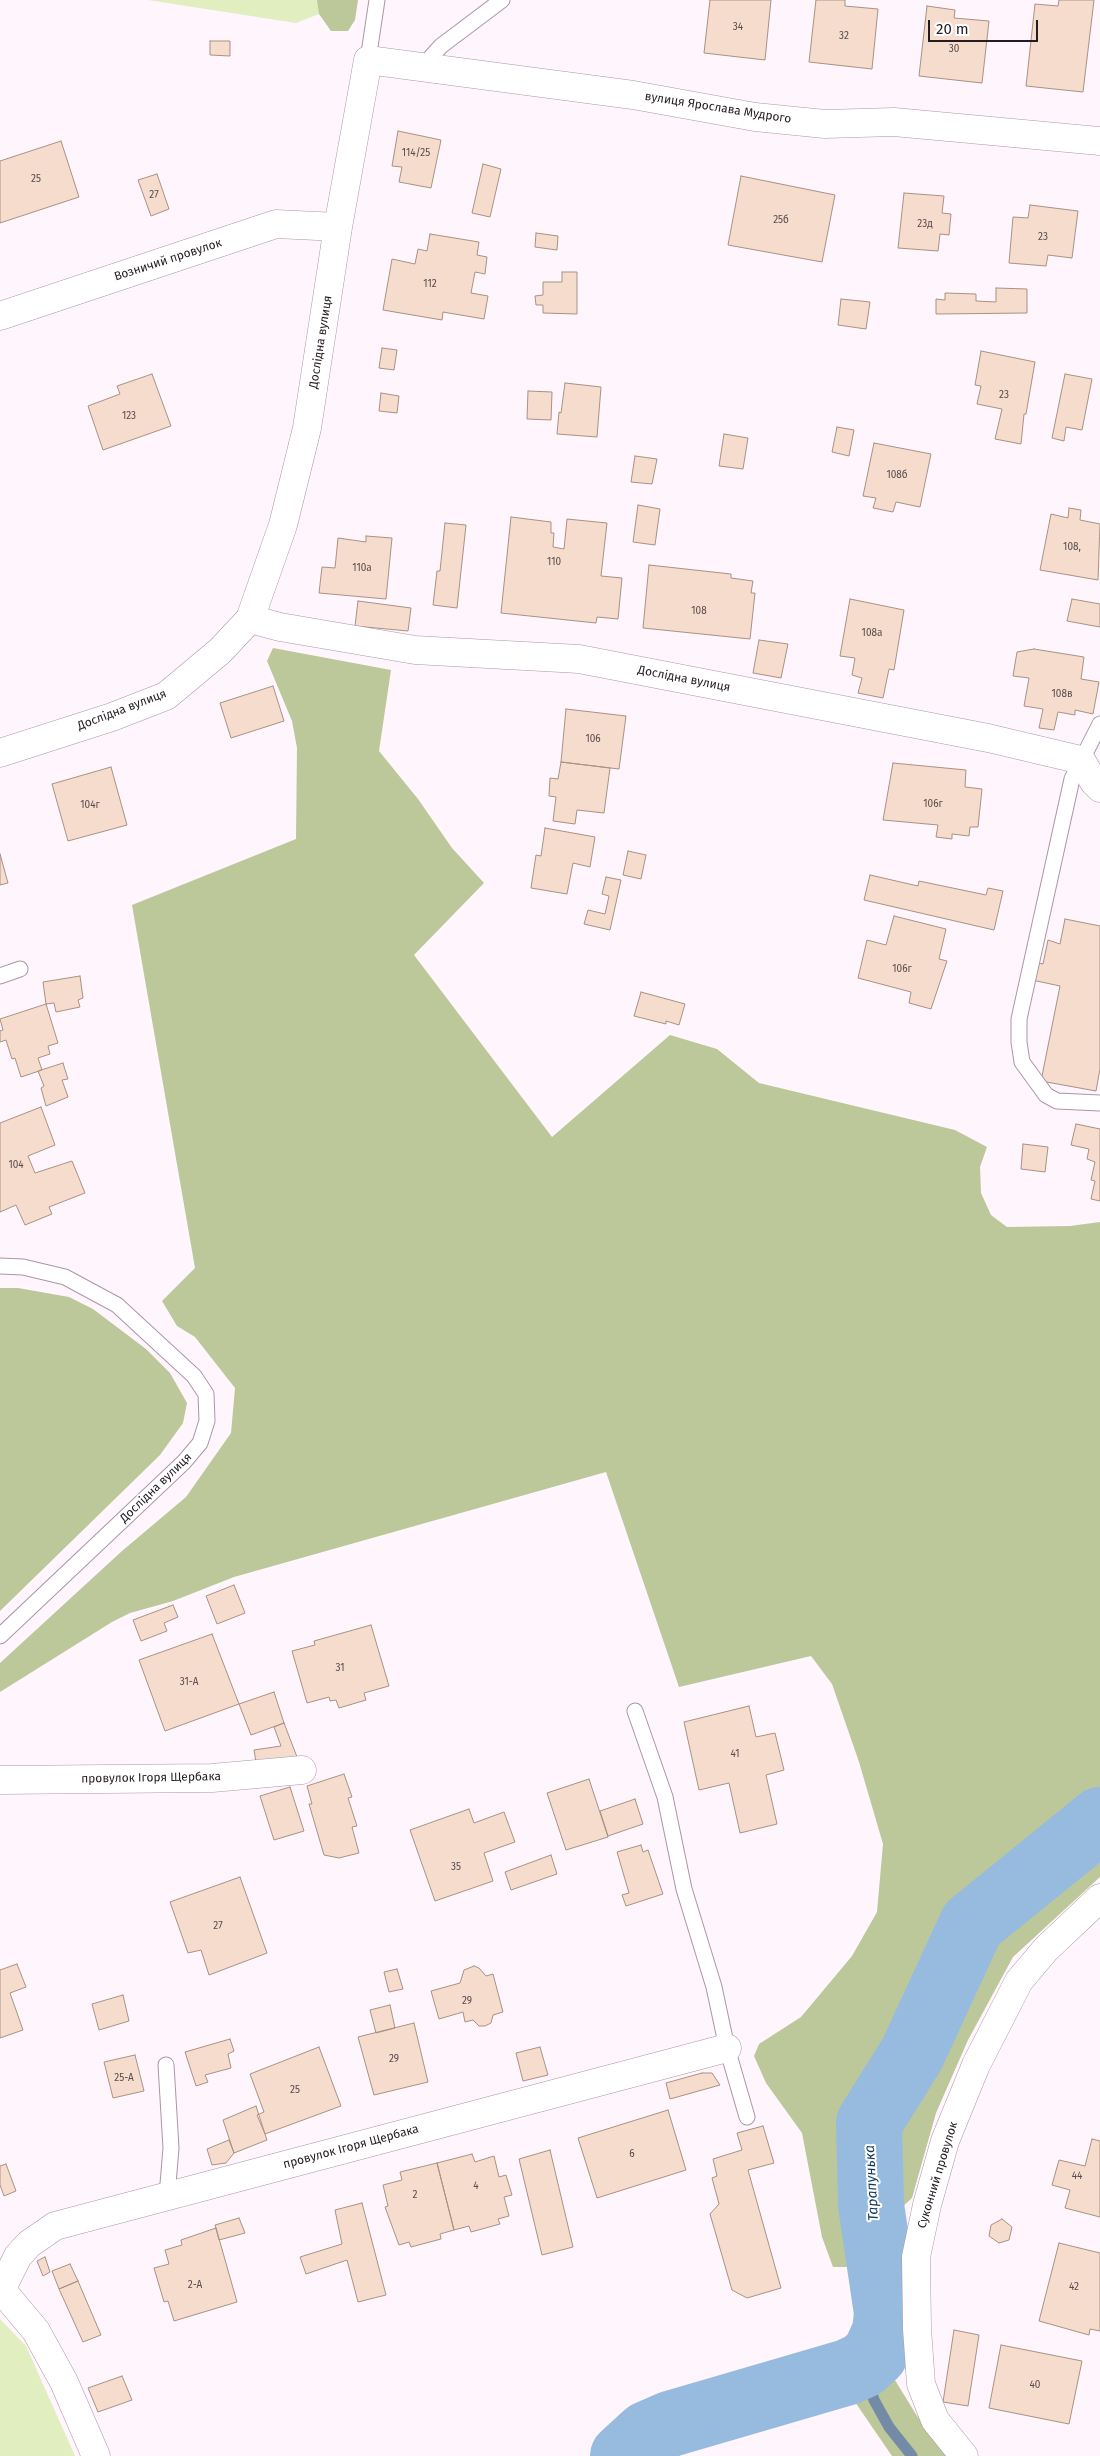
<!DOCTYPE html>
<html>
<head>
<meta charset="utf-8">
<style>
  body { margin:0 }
  #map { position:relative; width:1100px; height:2456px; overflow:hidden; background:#fef5fd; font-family:"Fira Sans",sans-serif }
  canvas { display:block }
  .scale { position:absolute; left:928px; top:20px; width:110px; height:22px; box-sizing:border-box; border:2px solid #241c23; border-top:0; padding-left:6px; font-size:15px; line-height:18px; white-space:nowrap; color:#241c23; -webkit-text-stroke:4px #fff; paint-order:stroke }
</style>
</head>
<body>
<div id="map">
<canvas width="1100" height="2456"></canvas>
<div class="scale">20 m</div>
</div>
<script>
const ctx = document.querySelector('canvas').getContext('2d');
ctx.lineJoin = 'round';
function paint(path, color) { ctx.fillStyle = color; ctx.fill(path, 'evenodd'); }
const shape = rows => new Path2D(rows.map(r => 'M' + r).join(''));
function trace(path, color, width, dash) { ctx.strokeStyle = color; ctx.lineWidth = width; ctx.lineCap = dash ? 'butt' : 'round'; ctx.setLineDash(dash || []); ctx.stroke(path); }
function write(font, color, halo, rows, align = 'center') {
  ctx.font = font + ' "Fira Sans",sans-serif'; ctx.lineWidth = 4; ctx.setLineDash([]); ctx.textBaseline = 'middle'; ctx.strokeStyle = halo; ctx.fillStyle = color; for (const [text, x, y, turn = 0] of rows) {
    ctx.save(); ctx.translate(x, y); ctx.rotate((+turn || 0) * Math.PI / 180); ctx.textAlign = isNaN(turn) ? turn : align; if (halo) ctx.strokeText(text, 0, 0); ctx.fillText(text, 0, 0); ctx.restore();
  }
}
const green = shape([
  [148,0,320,0,319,14,296,23],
  [0,2319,26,2346,75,2456,0,2456]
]);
const forest = shape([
  [317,0,358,0,355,20,348,31,331,31,319,14],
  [273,648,391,670,379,751,418,799,452,848,484,883,414,955,552,1137,670,1035,717,1049,759,1083,955,1130,987,1147,980,1167,981,1193,991,1215,1007,1227,1070,1226,1100,1222,1100,1877,1013,1957,968,2040,936,2113,912,2198,883,2225,886,2253,869,2255,859,2267,833,2267,822,2237,802,2133,766,2083,754,2056,759,2044,801,2017,852,1956,877,1912,883,1844,859,1762,832,1684,811,1656,679,1687,606,1472,234,1577,173,1601,130,1613,112,1622,0,1692,0,1663,122,1551,186,1497,231,1433,235,1388,195,1337,177,1326,162,1301,195,1268,132,905,296,839,297,748,292,721,267,661],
  [0,1288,18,1288,69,1297,93,1309,146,1349,170,1373,187,1403,183,1423,160,1455,0,1611],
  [877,2369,890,2372,917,2416,947,2456,892,2456,855,2402,855,2381],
  [656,2408,668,2456,602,2456]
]);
const water = shape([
  [800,2380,806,2396,708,2434,671,2431,666,2411,800,2380]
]);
const stream = shape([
  [863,2365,874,2400,889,2427,912,2456]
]);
const river = shape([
  [623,2456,647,2434,670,2424,848,2372,863,2365,875,2354,885,2332,887,2313,871,2205,869,2123,912,2054,972,1924,1100,1820]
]);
const building = shape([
  [710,0,771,0,765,60,704,53,710,0],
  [816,0,845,0,845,6,878,9,872,69,809,62,816,0],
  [1059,0,1094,0,1083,92,1026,86,1035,4,1058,6,1059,0],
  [927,6,955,10,954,18,989,21,982,83,919,76,927,6],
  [210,41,230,41,230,56,210,55,210,41],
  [398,131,441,140,431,188,399,182,402,167,392,166,398,131],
  [61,141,79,197,0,223,0,161,61,141],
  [483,164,501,169,490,217,472,213,483,164],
  [157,174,169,209,151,216,138,180,157,174],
  [741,176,835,195,822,262,728,245,741,176],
  [904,193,944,196,942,213,951,214,949,235,940,234,938,251,898,248,904,193],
  [1030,205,1078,211,1072,258,1048,255,1046,266,1009,263,1013,217,1028,218,1030,205],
  [536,233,558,236,557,250,535,247,536,233],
  [430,234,479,242,477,255,487,257,485,274,475,272,471,293,488,296,484,319,443,312,442,320,383,310,392,259,415,264,418,249,427,251,430,234],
  [562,272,577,272,577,314,543,313,543,305,536,305,535,296,543,295,543,282,562,282,562,272],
  [996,288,1027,289,1027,313,936,314,936,299,945,300,945,293,976,294,976,301,996,302,996,288],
  [841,299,870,302,866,329,838,325,841,299],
  [382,348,397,350,394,370,379,368,382,348],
  [981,351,1035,362,1026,414,1024,414,1021,444,995,439,1002,409,977,404,981,386,975,385,981,351],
  [152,374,171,426,103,450,88,406,120,394,117,386,152,374],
  [1065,374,1092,379,1082,430,1066,427,1064,441,1052,438,1065,374],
  [565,383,601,387,597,437,557,434,559,412,561,413,565,383],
  [528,391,552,392,551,420,527,419,528,391],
  [381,393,399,396,397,413,379,411,381,393],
  [837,427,854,430,849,456,832,452,837,427],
  [724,434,748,438,743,469,719,466,724,434],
  [874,443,931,454,920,507,896,502,893,512,873,508,876,498,863,496,874,443],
  [635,456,657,459,652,484,631,482,635,456],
  [638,505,660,509,655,545,633,542,638,505],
  [1069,508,1081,510,1080,520,1100,524,1098,580,1040,570,1051,514,1068,518,1069,508],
  [511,517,551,522,551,533,554,533,553,547,564,549,567,519,607,523,601,576,622,578,618,619,597,617,596,623,501,613,511,517],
  [445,523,466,525,457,608,433,605,437,571,440,571,445,523],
  [366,536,392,538,386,599,319,593,322,567,335,568,338,538,366,542,366,536],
  [649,565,731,574,731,578,753,581,751,593,755,593,750,639,643,628,649,565],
  [850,599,904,610,894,670,889,669,883,698,858,693,862,678,852,675,855,658,840,656,850,599],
  [1072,599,1100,604,1100,627,1067,621,1072,599],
  [358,601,411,608,408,631,355,626,358,601],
  [759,640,788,644,781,678,753,673,759,640],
  [1034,649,1084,657,1081,679,1099,682,1093,714,1075,710,1075,715,1058,712,1054,730,1039,728,1043,709,1024,706,1029,678,1013,676,1017,652,1034,649],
  [273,686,284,721,231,738,220,703,273,686],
  [566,709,626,716,619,769,561,762,566,709],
  [561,762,610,768,604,813,577,810,575,824,553,821,556,797,549,796,550,778,558,779,561,762],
  [893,763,966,770,965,787,982,789,978,827,970,827,969,836,952,834,952,839,936,837,938,825,883,820,893,763],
  [111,767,127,825,68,841,52,784,111,767],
  [545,828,595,837,590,867,573,863,567,894,531,888,536,855,541,856,545,828],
  [628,851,646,855,641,879,623,875,628,851],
  [0,854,8,883,0,885,0,854],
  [870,875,918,886,919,881,986,895,988,888,1003,891,994,930,864,900,870,875],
  [606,877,621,880,610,930,584,924,588,910,605,914,609,896,602,894,606,877],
  [894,916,946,929,939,959,947,961,931,1009,909,1003,911,992,858,978,867,940,886,945,894,916],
  [1065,919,1100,926,1100,1069,1096,1091,1041,1081,1060,986,1032,980,1035,962,1043,964,1048,940,1060,944,1065,919],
  [80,976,83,998,78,1000,80,1007,56,1012,54,1003,46,1004,43,982,80,976],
  [641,992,685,1004,679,1025,666,1021,666,1024,634,1016,641,992],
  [46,1004,58,1043,48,1046,50,1054,38,1058,42,1070,21,1077,15,1058,12,1059,6,1040,0,1042,0,1031,3,1030,0,1019,46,1004],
  [63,1063,68,1079,62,1080,68,1097,46,1106,41,1088,44,1086,38,1071,63,1063],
  [41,1107,55,1145,28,1156,35,1173,72,1161,85,1193,49,1207,52,1214,25,1225,16,1205,0,1212,0,1123,41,1107],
  [1076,1124,1100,1129,1100,1201,1091,1199,1095,1181,1091,1180,1095,1162,1087,1159,1089,1149,1071,1145,1076,1124],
  [1023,1144,1048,1147,1045,1172,1021,1169,1023,1144],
  [234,1585,245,1613,217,1624,206,1596,234,1585],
  [173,1605,178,1617,164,1623,167,1631,141,1641,133,1620,173,1605],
  [371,1625,389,1686,364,1693,366,1700,339,1708,336,1700,330,1701,329,1697,307,1703,292,1651,315,1645,314,1641,371,1625],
  [212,1634,239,1704,165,1731,139,1660,212,1634],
  [274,1692,284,1723,251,1735,239,1704,274,1692],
  [749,1706,756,1737,775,1733,784,1770,766,1775,777,1824,740,1833,729,1783,699,1790,684,1722,749,1706],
  [284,1723,297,1757,256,1762,254,1750,281,1746,274,1727,284,1723],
  [344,1774,352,1797,348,1798,357,1826,352,1827,359,1853,339,1858,324,1855,309,1804,312,1804,307,1786,344,1774],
  [589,1779,608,1837,566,1850,547,1793,589,1779],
  [290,1787,304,1831,274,1840,260,1796,290,1787],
  [635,1799,643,1824,608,1836,600,1811,635,1799],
  [469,1809,474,1823,504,1812,515,1842,484,1853,493,1881,435,1901,410,1830,469,1809],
  [641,1845,643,1852,648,1850,663,1894,626,1906,622,1895,629,1893,617,1852,641,1845],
  [551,1855,557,1874,511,1890,505,1872,551,1855],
  [240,1877,267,1953,209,1975,201,1950,188,1953,170,1902,240,1877],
  [17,1964,26,1987,10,1993,23,2030,0,2038,0,1970,17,1964],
  [474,1966,479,1968,486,1976,493,1974,503,2012,493,2015,491,2023,485,2026,479,2026,473,2020,465,2022,463,2012,439,2019,431,1991,460,1983,464,1970,474,1966],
  [397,1969,403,1989,389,1992,384,1972,397,1969],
  [123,1995,129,2021,99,2030,92,2004,123,1995],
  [390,2005,395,2028,376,2033,370,2010,390,2005],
  [414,2023,428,2082,374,2095,358,2037,414,2023],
  [230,2039,234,2051,228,2054,231,2068,205,2075,208,2082,196,2086,185,2052,230,2039],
  [319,2047,341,2106,265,2134,257,2115,264,2112,250,2074,319,2047],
  [540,2047,548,2075,523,2081,516,2053,540,2047],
  [135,2055,144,2091,113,2098,104,2062,135,2055],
  [702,2073,712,2073,720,2085,670,2099,666,2083,702,2073],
  [256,2106,267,2140,234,2153,223,2120,256,2106],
  [668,2110,686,2170,597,2198,578,2138,668,2110],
  [763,2126,774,2163,748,2170,781,2288,747,2298,732,2290,710,2214,719,2204,712,2178,717,2176,713,2159,742,2150,737,2133,763,2126],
  [1092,2139,1100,2141,1100,2217,1065,2208,1070,2190,1052,2185,1059,2160,1085,2166,1092,2139],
  [229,2140,234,2153,226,2163,212,2165,207,2149,229,2140],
  [550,2150,573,2247,542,2255,519,2159,550,2150],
  [472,2154,475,2162,494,2156,499,2177,506,2175,512,2195,504,2197,509,2216,498,2219,500,2224,471,2232,469,2226,454,2230,437,2163,472,2154],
  [437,2163,454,2230,440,2234,441,2239,411,2247,409,2242,399,2245,385,2207,388,2206,383,2185,402,2180,400,2172,437,2163],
  [6,2164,16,2191,4,2196,0,2185,0,2166,6,2164],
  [362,2203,386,2295,358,2302,347,2260,306,2274,300,2257,342,2244,335,2210,362,2203],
  [239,2218,245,2233,219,2240,215,2225,239,2218],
  [1002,2219,1012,2227,1009,2240,999,2243,989,2236,991,2225,1002,2219],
  [216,2228,237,2302,174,2321,168,2301,164,2302,154,2268,169,2264,165,2250,182,2245,181,2240,216,2228],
  [1059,2243,1100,2253,1100,2331,1090,2329,1089,2335,1039,2321,1059,2243],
  [45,2257,50,2272,43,2276,37,2261,45,2257],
  [70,2264,78,2281,59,2289,52,2271,70,2264],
  [78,2281,101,2335,83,2342,59,2289,78,2281],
  [954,2330,979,2335,968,2406,943,2402,954,2330],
  [1001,2345,1082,2361,1069,2424,989,2408,1001,2345],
  [122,2376,132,2400,98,2412,88,2388,122,2376]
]);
const service = shape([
  [368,60,377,0],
  [423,66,441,46,502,0],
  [1100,724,1072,779,1019,1019,1019,1042,1022,1062,1046,1095,1057,1101,1100,1103],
  [0,976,20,969],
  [0,1266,23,1267,65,1277,117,1305,194,1376,206,1394,207,1421,200,1443,184,1462,0,1636],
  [635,1711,665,1797,684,1889,714,1987,727,2048,747,2117],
  [166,2065,171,2148,167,2196]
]);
const minor = shape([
  [0,316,276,224,338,227],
  [250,619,280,627,415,650,579,659,988,738,1081,760,1094,782,1100,788],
  [0,753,112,717,166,696,220,651,250,619,283,525,307,428,338,227,368,60,633,95,755,117,825,124,894,122,1100,141],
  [0,1780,212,1778,302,1770],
  [0,2288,36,2331,64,2382,96,2456],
  [2,2288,18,2256,29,2244,55,2226,727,2048],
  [964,2456,935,2420,921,2384,917,2329,916,2257,927,2205,945,2141,976,2065,1019,1981,1046,1949,1100,1898]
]);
const numberNames = [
  ["34",738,27],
  ["32",844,36],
  ["30",954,49],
  ["114/25",416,153],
  ["25",36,179],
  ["27",154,195],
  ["25б",781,220],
  ["23д",925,224],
  ["23",1043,237],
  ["112",430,284],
  ["23",1004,395],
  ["123",129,416],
  ["108б",897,475],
  ["108,",1072,547],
  ["110",554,562],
  ["110а",362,568],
  ["108",699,611],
  ["108а",872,633],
  ["108в",1062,694],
  ["106",593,739],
  ["106г",933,804],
  ["104г",90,805],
  ["106г",902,969],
  ["104",16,1165],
  ["31",340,1668],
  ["31-А",189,1682],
  ["41",735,1754],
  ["35",456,1867],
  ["27",218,1926],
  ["29",467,2001],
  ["29",394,2059],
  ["25-А",124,2078],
  ["25",295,2090],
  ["6",632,2154],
  ["44",1077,2176],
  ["4",476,2186],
  ["2",415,2195],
  ["2-А",195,2285],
  ["42",1074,2287],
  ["40",1035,2385]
];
const streetNames = [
  ["вулиця Ярослава Мудрого",718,108,9],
  ["Возничий провулок",168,260,-18],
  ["Дослідна вулиця",321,342,-81],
  ["Дослідна вулиця",684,679,11],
  ["Дослідна вулиця",122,710,-21],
  ["Дослідна вулиця",156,1488,-44],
  ["провулок Ігоря Щербака",151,1778,-1],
  ["провулок Ігоря Щербака",351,2147,-15],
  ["Суконний провулок",938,2175,-73]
];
const waterNames = [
  ["Тарапунька",872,2183,-93]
];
paint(green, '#e1eec0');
paint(forest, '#bcc89a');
paint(water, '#97bbdf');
trace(water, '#748ba7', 1);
trace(stream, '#748ba7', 11);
trace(river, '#97bbdf', 66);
paint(building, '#f6dccd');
trace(building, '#a99183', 1);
trace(service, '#ab96a9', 17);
trace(minor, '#ab96a9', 29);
trace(service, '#fff', 15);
trace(minor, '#fff', 28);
write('10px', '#584c4e', null, numberNames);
write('12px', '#241c23', '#fff', streetNames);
write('italic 14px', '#10385b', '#fff', waterNames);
</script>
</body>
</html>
